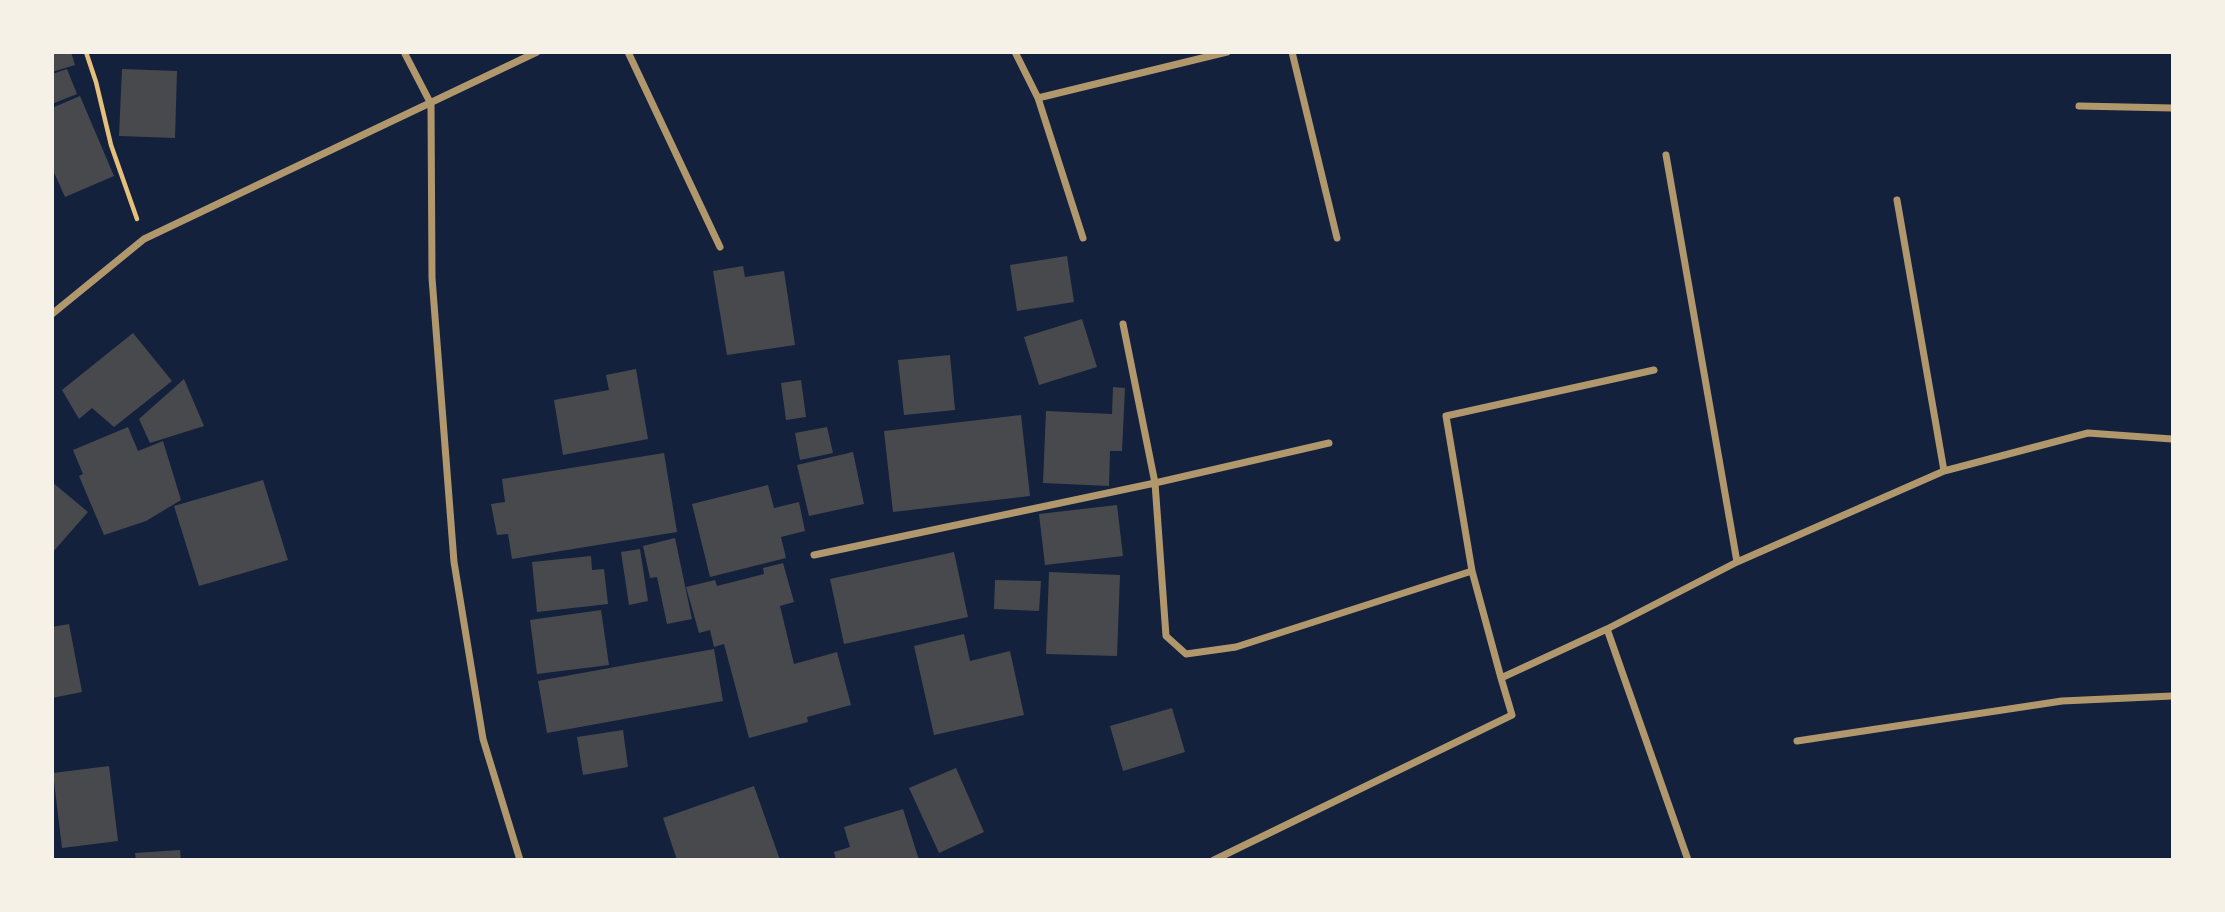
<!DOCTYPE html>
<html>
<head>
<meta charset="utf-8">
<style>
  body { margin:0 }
  #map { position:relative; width:2225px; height:912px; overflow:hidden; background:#14213d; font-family:Barlow,sans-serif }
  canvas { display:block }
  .frame { position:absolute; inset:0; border:54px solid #f6f1e7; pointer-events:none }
</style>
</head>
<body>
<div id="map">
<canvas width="2225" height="912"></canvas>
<div class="frame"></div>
</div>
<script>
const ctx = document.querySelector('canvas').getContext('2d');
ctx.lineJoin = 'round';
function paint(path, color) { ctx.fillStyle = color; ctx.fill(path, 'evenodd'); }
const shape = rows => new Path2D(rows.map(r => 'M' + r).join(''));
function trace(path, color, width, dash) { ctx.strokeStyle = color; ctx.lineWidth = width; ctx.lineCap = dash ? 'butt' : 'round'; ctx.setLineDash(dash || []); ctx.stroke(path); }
const building = shape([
  [52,52,71,52,75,65,52,72],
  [67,69,77,94,52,104,52,74],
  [122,69,177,71,175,138,119,136],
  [80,96,114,176,65,197,52,168,52,108],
  [1067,256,1074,302,1017,311,1010,265],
  [743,266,745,277,784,271,795,345,727,355,713,271],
  [1082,319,1097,367,1039,385,1024,337],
  [133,333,172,381,114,427,92,408,79,419,62,390],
  [950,355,955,410,904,415,898,360],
  [636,369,648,439,563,455,554,400,609,390,606,375],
  [184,379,204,426,150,443,139,419],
  [801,380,806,417,786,420,781,383],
  [1113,387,1125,388,1122,451,1110,451,1109,486,1043,483,1046,411,1112,414],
  [1021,415,1030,496,893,512,884,431],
  [128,427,138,451,163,441,181,500,146,521,104,535,79,476,83,474,73,450],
  [827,427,833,453,800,460,795,433],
  [853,452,864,504,809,516,797,465],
  [664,453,677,532,512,559,508,534,497,535,491,504,505,502,502,479],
  [263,480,288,560,199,586,174,506],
  [52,482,88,512,52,553],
  [768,485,774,508,799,502,805,531,781,537,786,558,710,577,692,504],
  [1117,505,1123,556,1045,565,1039,514],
  [675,538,692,619,667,624,657,577,650,578,643,546],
  [640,549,648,601,629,605,621,552],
  [954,552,968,617,844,644,830,579],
  [591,556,592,570,604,569,608,604,537,612,532,562],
  [783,563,794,602,780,606,794,664,837,652,851,705,807,717,808,722,749,738,724,644,714,647,710,630,699,633,686,587,715,580,717,586,764,574,763,568],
  [1049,572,1120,575,1117,656,1046,654],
  [995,580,1041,581,1039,611,994,609],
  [601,610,609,665,537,674,530,620],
  [69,624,82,692,52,698,52,627],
  [964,634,970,661,1010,651,1024,715,934,735,914,646],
  [714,649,723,701,547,733,538,681],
  [1172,708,1185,752,1123,771,1110,726],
  [623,730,628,767,583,775,577,737],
  [109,766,118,841,62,848,53,773],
  [956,768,984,832,939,853,909,788],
  [754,786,780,860,677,860,663,818],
  [903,809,919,860,836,860,834,852,850,847,844,827],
  [180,850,181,860,136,860,135,853]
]);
const path = shape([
  [86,52,96,82,111,145,137,219]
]);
const minor = shape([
  [404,52,431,104,432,278,454,562,483,739,520,860],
  [628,52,720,247],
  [1015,52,1038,98,1083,238],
  [1292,52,1337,238],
  [1038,98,1227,52],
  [2079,106,2172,108],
  [1666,155,1737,562],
  [1897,200,1944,471],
  [52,314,144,239,537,52],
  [1123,324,1155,483,1166,636,1186,654,1236,647,1472,571],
  [814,555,1155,483,1329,443],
  [1607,629,1688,860],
  [1501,678,1472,571,1446,416,1654,370],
  [1797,741,2062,701,2172,696],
  [1214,860,1512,715,1501,678,1607,629,1737,562,1944,471,2088,433,2172,439]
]);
paint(building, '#48494c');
trace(path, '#e5c07b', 4.5);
trace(minor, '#b1986c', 7);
</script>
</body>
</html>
